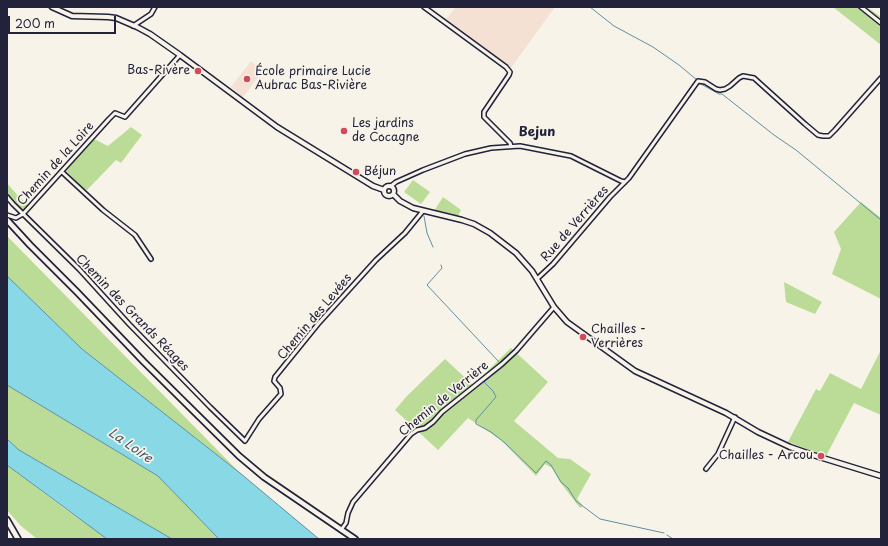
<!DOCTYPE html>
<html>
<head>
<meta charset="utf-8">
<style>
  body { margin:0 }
  #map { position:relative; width:888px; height:546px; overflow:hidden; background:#f7f3e8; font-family:"Playpen Sans",sans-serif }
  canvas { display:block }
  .frame { position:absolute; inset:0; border:8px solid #22223b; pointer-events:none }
  .scale { position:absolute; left:8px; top:16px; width:108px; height:18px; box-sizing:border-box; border:2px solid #22223b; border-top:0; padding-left:5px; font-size:12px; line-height:14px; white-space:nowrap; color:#22223b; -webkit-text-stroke:3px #f7f3e8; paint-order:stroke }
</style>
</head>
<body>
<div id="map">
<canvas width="888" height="546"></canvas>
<div class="frame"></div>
<div class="scale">200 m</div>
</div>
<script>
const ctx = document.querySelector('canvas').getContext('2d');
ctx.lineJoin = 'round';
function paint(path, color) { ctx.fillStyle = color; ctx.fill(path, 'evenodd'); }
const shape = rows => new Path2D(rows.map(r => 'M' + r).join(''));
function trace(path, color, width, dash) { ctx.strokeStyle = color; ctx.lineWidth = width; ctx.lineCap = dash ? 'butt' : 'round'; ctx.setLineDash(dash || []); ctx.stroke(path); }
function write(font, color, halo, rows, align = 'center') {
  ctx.font = font + ' "Playpen Sans",sans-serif'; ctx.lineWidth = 3.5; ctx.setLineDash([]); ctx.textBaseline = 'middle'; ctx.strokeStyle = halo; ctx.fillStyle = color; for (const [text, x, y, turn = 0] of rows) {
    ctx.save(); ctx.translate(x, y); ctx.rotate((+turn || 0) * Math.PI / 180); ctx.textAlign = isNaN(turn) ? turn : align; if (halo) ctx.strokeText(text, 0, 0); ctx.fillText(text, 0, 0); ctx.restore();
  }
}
const built = shape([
  [456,7,555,7,511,68,446,19],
  [251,61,263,71,243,97,231,87]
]);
const green = shape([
  [833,7,867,7,881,17,881,45],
  [131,127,142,135,121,163,116,160,86,191,66,171,94,139,108,146],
  [413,180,430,192,421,204,404,192],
  [7,183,18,196,28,205,25,209,22,210,20,209,7,194],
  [443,197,461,210,458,216,434,211],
  [861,202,881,218,881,299,832,274,841,249,834,232],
  [7,236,240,473,82,349,7,276],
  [784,282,822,302,815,314,786,302],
  [511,348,548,382,514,421,558,458,570,459,591,474,577,499,583,506,580,508,560,482,552,468,545,464,536,476,501,440,468,418,438,450,395,410,407,396,445,359,473,385],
  [881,350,881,415,854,403,826,456,788,442,816,389,820,391,830,373,861,389],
  [7,385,158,476,219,539,172,539,19,450,7,439],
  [7,465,65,509,97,531,107,539,37,539,20,525,7,510]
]);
const water = shape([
  [7,276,82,349,240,473,319,539,219,539,158,476,7,385,7,276],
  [7,439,19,450,172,539,107,539,7,465,7,439]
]);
const stream = shape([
  [590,7,614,26,653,47,679,65,697,80],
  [699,83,719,94,722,94,774,135,796,150,881,220],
  [424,216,427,233,433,247],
  [441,265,442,268,427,285,500,363],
  [504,366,484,382,493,391,496,397,476,420,476,424,491,432,505,443,536,473,546,461,551,465,561,482,568,488,576,501,600,519,664,533],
  [667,535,673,539]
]);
const street = shape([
  [424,7,506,67,510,72,509,75,484,112,484,117,510,143,511,146],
  [861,7,881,23],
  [133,26,151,14,155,7],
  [62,172,103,210,135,235,151,259],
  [391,186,396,182,423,170,465,154,491,148,520,146,571,156,621,181,625,182],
  [7,197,13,204,79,269,129,324,210,407,245,441,259,419,281,394,280,388,274,381,275,377,318,324,376,260,405,233,423,211],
  [7,215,16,218,23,214,109,119,115,113,125,117,180,55],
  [538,278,553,264,610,197,629,178,698,81,705,82,716,89,720,90,725,89,730,86,739,78,743,76,754,78,805,124,818,135,823,136,829,136,835,130,881,78],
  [706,469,718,454,735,417],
  [341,530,346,523,348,513,353,502,411,434,417,430,425,428,433,422,442,412,502,364,516,351,554,307]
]);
const secondary = shape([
  [52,7,72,16,108,17,116,18,137,27,150,34,180,55,277,127,373,186,384,190],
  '384 191a5 5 0 1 1 10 0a5 5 0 1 1-10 0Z',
  [394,195,400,201,413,208,462,220,474,224,490,233,516,253,532,271,554,307,567,322,635,371,726,413,758,432,790,447,813,455,881,476]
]);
const primary = shape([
  [7,220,30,245,77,292,144,362,239,456,264,477,355,539],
  [7,520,18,539]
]);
const markers = [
  [198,71,4,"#d1495b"],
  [247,79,4,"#d1495b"],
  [344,131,4,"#d1495b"],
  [356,172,4,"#d1495b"],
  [583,337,4,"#d1495b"],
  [821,456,4,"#d1495b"]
];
const poiNames = [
  ["Bas-Rivère",190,71,"right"],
  ["École primaire Lucie",255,72],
  ["Aubrac Bas-Rivière",255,86],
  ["Les jardins",352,124],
  ["de Cocagne",352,138],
  ["Béjun",364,172],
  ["Chailles -",591,330],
  ["Verrières",591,344],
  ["Chailles - Arcou",813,456,"right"]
];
const streetNames = [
  ["Chemin de la Loire",56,164,-48],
  ["Rue de Verrières",575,224,-49],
  ["Chemin des Grands Réages",132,313,46],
  ["Chemin des Levées",315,317,-50],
  ["Chemin de Verrière",444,399,-39]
];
const neighbourhoodNames = [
  ["Bejun",537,132]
];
const waterNames = [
  ["La Loire",130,446,35]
];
paint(built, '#f4e1d3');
paint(green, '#bbdc96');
paint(water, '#88d8e5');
trace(water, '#5f8fa1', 1);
trace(stream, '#5f8fa1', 1);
trace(street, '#22223b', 6);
trace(secondary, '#22223b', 7);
trace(primary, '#22223b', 8);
trace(street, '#f7f3e8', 3);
trace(secondary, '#f7f3e8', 4);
trace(primary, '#f7f3e8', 4.5);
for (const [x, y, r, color] of markers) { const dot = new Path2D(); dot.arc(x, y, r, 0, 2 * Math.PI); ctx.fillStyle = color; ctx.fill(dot); trace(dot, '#f7f3e8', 1.5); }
write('12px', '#22223b', '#f7f3e8', poiNames, 'left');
write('12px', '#22223b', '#f7f3e8', streetNames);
write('bold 13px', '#22223b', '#f7f3e8', neighbourhoodNames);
write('italic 13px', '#41596e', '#f7f3e8', waterNames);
</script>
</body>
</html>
